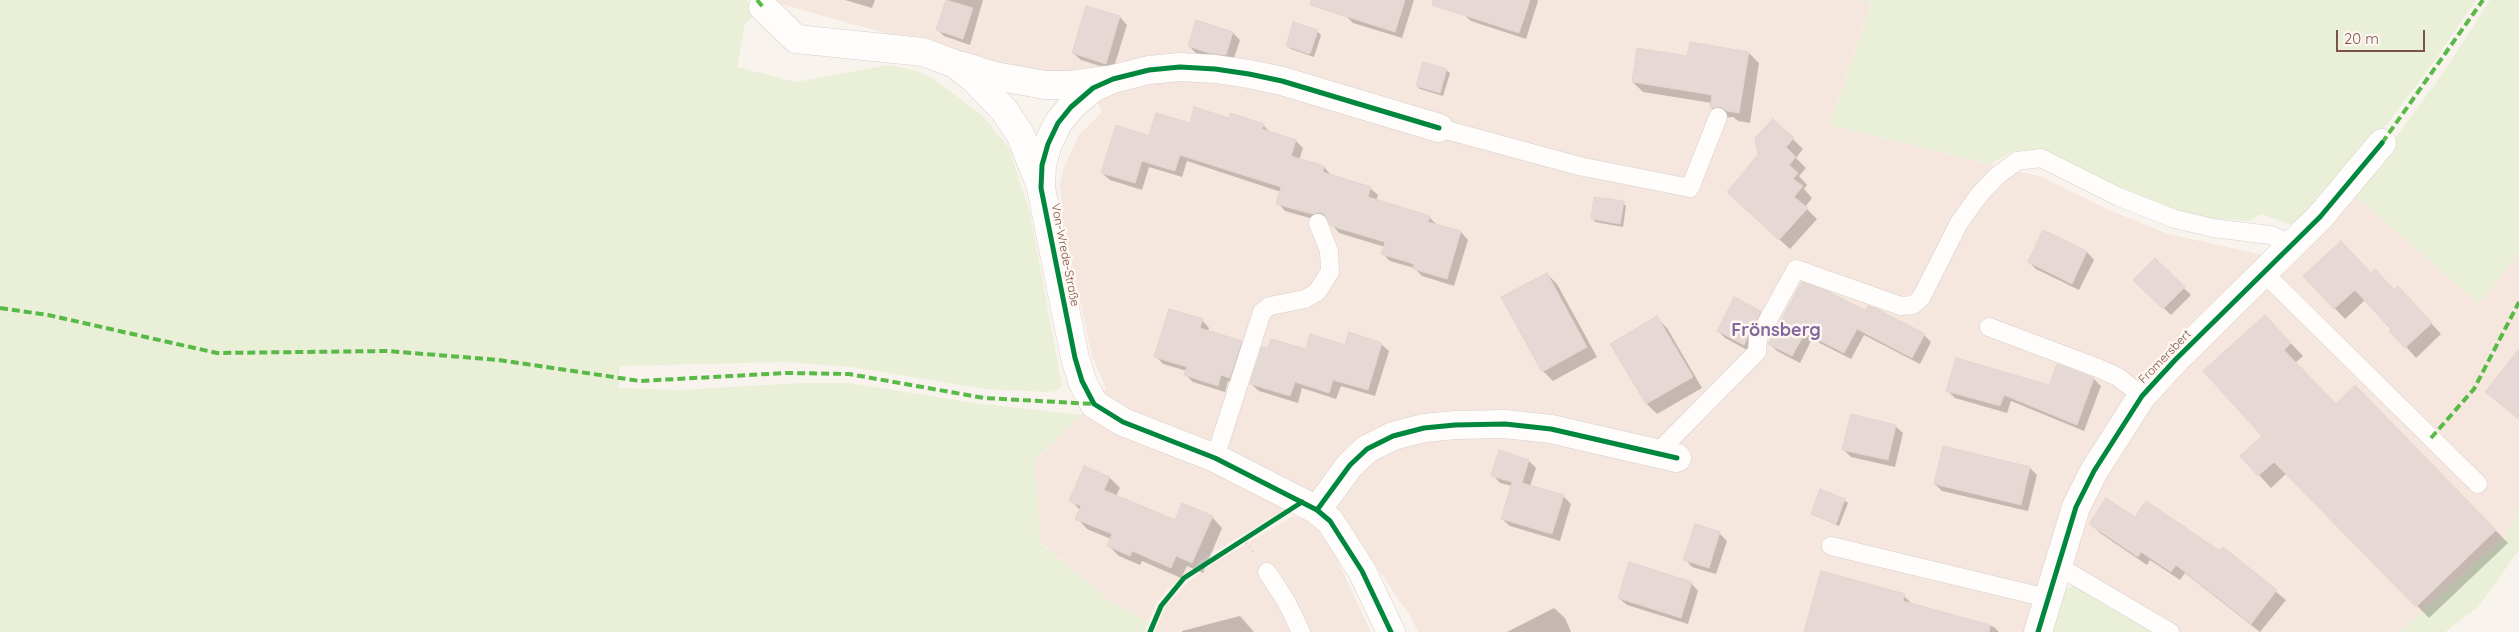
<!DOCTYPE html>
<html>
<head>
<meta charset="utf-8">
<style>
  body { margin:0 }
  #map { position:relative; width:2519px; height:632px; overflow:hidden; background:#f9f3ee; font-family:Quicksand,sans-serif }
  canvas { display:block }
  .scale { position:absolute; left:2336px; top:30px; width:89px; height:22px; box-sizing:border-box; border:2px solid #7b534a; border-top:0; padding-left:6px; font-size:15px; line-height:18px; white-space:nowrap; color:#7b534a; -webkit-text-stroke:4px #fff7f1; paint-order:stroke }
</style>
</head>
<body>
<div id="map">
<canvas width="2519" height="632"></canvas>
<div class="scale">20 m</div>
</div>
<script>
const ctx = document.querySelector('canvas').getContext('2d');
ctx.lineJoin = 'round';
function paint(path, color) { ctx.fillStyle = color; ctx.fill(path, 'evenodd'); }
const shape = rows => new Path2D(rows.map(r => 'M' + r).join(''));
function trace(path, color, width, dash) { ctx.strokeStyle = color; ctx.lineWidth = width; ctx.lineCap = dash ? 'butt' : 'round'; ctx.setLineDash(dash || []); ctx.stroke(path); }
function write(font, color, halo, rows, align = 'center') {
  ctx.font = font + ' Quicksand,sans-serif'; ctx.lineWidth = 5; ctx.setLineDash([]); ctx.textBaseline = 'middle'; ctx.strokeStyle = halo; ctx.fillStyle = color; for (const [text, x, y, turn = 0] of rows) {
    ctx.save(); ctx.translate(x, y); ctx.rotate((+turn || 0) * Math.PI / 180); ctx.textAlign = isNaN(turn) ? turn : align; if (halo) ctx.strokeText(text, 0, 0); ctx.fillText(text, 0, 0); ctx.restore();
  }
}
const residential = shape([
  [767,0,1862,0,1872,2,1830,125,2042,177,2109,210,2168,234,2290,261,2354,194,2479,304,2519,253,2519,508,2505,536,2400,632,2180,632,2138,608,2056,553,2034,632,1418,632,1411,617,1322,488,1207,556,1168,589,1157,602,1148,622,1107,599,1040,542,1035,461,1106,389,1092,356,1062,218,1060,185,1064,167,1079,135,1102,112,1084,70,1052,72,998,65],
  [1293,516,1307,521,1319,530,1334,553,1371,632,1155,632,1165,607,1188,582,1211,565]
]);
const green = shape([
  [0,0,746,0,758,11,745,24,737,67,796,82,889,65,918,71,935,80,983,116,1009,148,1030,213,1062,386,1056,391,1047,392,985,389,851,367,786,362,619,366,619,388,681,390,800,383,848,383,975,403,1081,415,1035,460,1040,543,1107,599,1148,622,1145,632,0,632],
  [1862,0,2476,0,2433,63,2375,140,2298,227,2261,214,2249,221,2213,219,2178,211,2123,190,2043,151,2031,149,2010,153,1990,164,1830,125,1872,3],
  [2490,0,2519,0,2519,253,2479,304,2354,194,2443,73],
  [2519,508,2519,550,2478,607,2445,632,2400,632,2505,536],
  [2073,586,2084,586,2155,632,2047,632,2063,590]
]);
const shadow = shape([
  [845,0,875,0,872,8],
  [947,0,983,0,970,45,944,36,937,29],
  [1351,0,1414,0,1402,38,1353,23,1346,16],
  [1464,0,1537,0,1538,1,1526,39,1471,21,1464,15],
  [1120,17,1127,25,1113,70,1081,60,1073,53],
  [1317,31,1321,35,1314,57,1291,49,1287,46],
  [1233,33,1240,40,1233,61,1217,60,1196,53,1189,46],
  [1749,53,1759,63,1750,123,1738,121,1733,117,1722,118,1712,108,1712,103,1643,92,1633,82,1688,58],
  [1446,70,1450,73,1443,96,1420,89,1417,86],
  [1230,119,1263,125,1270,132,1296,141,1303,148,1299,160,1324,167,1331,175,1370,188,1378,195,1376,201,1429,217,1437,225,1461,232,1468,240,1454,286,1422,276,1414,268,1390,261,1383,254,1385,247,1339,233,1327,219,1320,221,1285,211,1278,203,1281,192,1187,161,1182,177,1149,167,1142,190,1110,180,1102,173,1150,137,1191,125],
  [1793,139,1803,149,1796,158,1806,168,1799,176,1807,185,1804,189,1812,198,1805,207,1817,219,1790,249,1739,203],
  [1623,203,1626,206,1623,227,1595,222,1592,218],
  [2044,232,2087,252,2094,260,2079,290,2036,269,2029,262],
  [2155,260,2191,295,2171,315,2135,280],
  [1547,274,1557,284,1597,357,1553,381,1543,371],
  [2371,274,2408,298,2441,334,2416,358,2365,300,2345,319,2305,277],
  [1760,312,1767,319,1751,352,1725,338,1718,331],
  [1866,313,1924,335,1931,342,1920,364,1864,335,1851,359,1812,339,1800,363,1777,351,1770,344],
  [1657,318,1667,328,1702,388,1657,414,1647,404,1612,344],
  [1202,320,1209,328,1208,332,1241,342,1248,349,1237,384,1228,381,1225,392,1193,382,1186,375,1187,371,1163,364,1156,356],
  [2277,329,2303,356,2295,363,2336,405,2355,387,2508,543,2429,618,2287,473,2271,488,2259,475],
  [1381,344,1389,351,1375,396,1341,386,1336,399,1302,388,1298,403,1259,391,1251,384,1307,350],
  [2058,366,2094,379,2101,386,2084,431,2011,401,2007,413,1955,398,1948,391,2050,387],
  [1895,426,1903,433,1895,467,1851,457,1844,450],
  [1944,448,2030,468,2037,475,2028,511,1942,491,1935,484],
  [1529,461,1536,468,1530,486,1563,496,1571,504,1560,541,1510,526,1502,519,1512,486,1500,483,1493,475],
  [1085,468,1110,478,1120,488,1116,496,1176,522,1212,517,1222,528,1203,573,1187,566,1181,578,1142,561,1140,565,1119,556,1109,546,1111,539,1087,529,1077,518,1080,510,1071,500],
  [1844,500,1848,503,1839,526,1812,514],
  [2091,524,2220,552,2223,549,2286,600,2260,632,2185,573,2180,580,2150,560,2147,565,2100,533],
  [1696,526,1720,534,1727,541,1716,574,1692,567,1685,559],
  [1691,583,1698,591,1688,624,1627,605,1619,598],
  [1904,596,1913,605,1994,627,1999,632,1809,632],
  [1554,608,1565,618,1571,632,1507,632],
  [1240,616,1254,632,1182,632,1182,631]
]);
const building = shape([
  [946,0,973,8,963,39,936,30,946,0],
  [1311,0,1405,0,1395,32,1310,5,1311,0],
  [1433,0,1530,0,1519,33,1432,5,1433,0],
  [1086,6,1120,16,1106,64,1072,53,1086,6],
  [1196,20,1233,32,1226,55,1209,53,1188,46,1196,20],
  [1293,22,1318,30,1310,54,1286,46,1293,22],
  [1690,42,1749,52,1739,113,1727,111,1721,107,1710,108,1712,95,1632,82,1637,48,1687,56,1690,42],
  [1423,62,1447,69,1440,93,1416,86,1423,62],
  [1194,107,1229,118,1230,113,1264,124,1262,129,1296,140,1291,156,1324,166,1323,172,1371,187,1368,197,1430,216,1428,222,1461,231,1447,279,1413,269,1414,264,1381,254,1385,242,1331,226,1324,214,1319,212,1312,214,1276,204,1281,187,1180,155,1175,171,1142,161,1135,183,1101,173,1116,125,1149,136,1156,113,1190,123,1194,107],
  [1773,119,1794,138,1786,147,1796,157,1789,165,1798,173,1793,179,1803,186,1794,197,1808,208,1779,240,1727,192,1758,155,1755,138,1773,119],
  [1594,197,1624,201,1620,224,1591,219,1594,197],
  [2043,230,2087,251,2072,284,2028,262,2043,230],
  [2341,241,2371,273,2375,269,2394,290,2398,286,2432,323,2405,348,2389,331,2391,329,2355,290,2334,309,2303,276,2341,241],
  [2155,258,2185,287,2163,309,2133,280,2155,258],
  [1547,273,1587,347,1542,372,1501,297,1547,273],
  [1802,282,1827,291,1866,311,1868,306,1875,308,1925,334,1912,358,1857,329,1844,353,1805,333,1792,356,1768,344,1802,282],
  [1734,297,1761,311,1744,345,1717,331,1734,297],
  [1169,309,1203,319,1200,328,1242,341,1230,378,1221,375,1218,386,1184,375,1187,367,1154,357,1169,309],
  [2265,315,2291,343,2284,350,2336,404,2355,385,2496,530,2416,607,2274,462,2258,476,2240,456,2262,436,2203,371,2265,315],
  [1657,316,1693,377,1646,404,1610,344,1657,316],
  [1349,332,1382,343,1368,390,1333,380,1329,393,1295,382,1290,396,1250,384,1262,347,1268,348,1271,339,1306,349,1310,334,1345,345,1349,332],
  [2519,349,2519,419,2485,392,2519,349],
  [1956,358,2049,385,2057,364,2094,378,2077,425,2004,395,2000,406,1946,391,1956,358],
  [1851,414,1896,425,1888,460,1842,450,1851,414],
  [1943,446,2030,467,2021,505,1934,484,1943,446],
  [1499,450,1529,460,1522,483,1564,495,1552,534,1501,519,1512,482,1491,476,1499,450],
  [1084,466,1110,477,1104,490,1175,520,1182,503,1213,516,1192,563,1176,556,1171,568,1132,551,1130,556,1107,546,1112,534,1075,519,1081,506,1069,501,1084,466],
  [1820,489,1845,499,1836,524,1811,514,1820,489],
  [2106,498,2135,517,2146,501,2220,551,2223,547,2277,590,2251,624,2176,565,2171,572,2141,552,2138,557,2089,524,2106,498],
  [1695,524,1720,532,1709,568,1683,560,1695,524],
  [1629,562,1692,582,1681,618,1618,598,1629,562],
  [1821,571,1905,594,1903,601,1990,625,1989,632,1804,632,1821,571]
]);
const path = shape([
  [1243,539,1254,553]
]);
const service = shape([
  [1439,128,1579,166,1690,188,1718,117],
  [2264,273,2478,484],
  [1989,327,2098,368,2118,377,2142,396],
  [1658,452,1757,352,1758,338,1796,269,1901,306,1913,305,1921,298,1959,223,1979,195,1998,175,2017,161,2041,158,2119,197,2175,219,2213,228,2270,235,2294,244],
  [1215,458,1262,312,1270,306,1305,299,1317,292,1330,272,1329,251,1318,223],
  [1831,546,2047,598],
  [2058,566,2170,632],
  [1267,572,1286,601,1301,632]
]);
const minor = shape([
  [763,7,796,39,923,52,955,64,974,79,1004,110,1021,136,1039,182],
  [963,66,995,76,1045,85,1069,85,1105,80],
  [1317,510,1350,465,1367,449,1393,436,1424,428,1455,425,1505,424,1551,429,1677,458],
  [1391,632,1362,571,1330,521,1317,510,1215,458,1123,422,1094,404,1082,381,1075,358,1041,188,1042,165,1048,144,1058,123,1071,107,1093,88,1113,79,1149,70,1180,67,1215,69,1249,74,1282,81,1439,128],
  [2038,632,2076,507,2094,471,2142,396,2176,359,2320,217,2382,143]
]);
const quiet = shape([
  [757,0,763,7],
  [2382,143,2483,0],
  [0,308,48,315,217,353,387,351,499,360,640,381,786,373,849,374,984,398,1094,404],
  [2431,438,2474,389,2519,302]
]);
const cycleway = shape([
  [1317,510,1350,465,1367,449,1393,436,1424,428,1455,425,1505,424,1551,429,1677,458],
  [1150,632,1161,606,1184,578,1302,502],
  [1391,632,1362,571,1330,521,1317,510,1215,458,1123,422,1094,404,1082,381,1075,358,1041,188,1042,165,1048,144,1058,123,1071,107,1093,88,1113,79,1149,70,1180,67,1215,69,1249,74,1282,81,1439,128],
  [2038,632,2076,507,2094,471,2142,396,2176,359,2320,217,2382,143]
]);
const streetNames = [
  ["Von-Wrede-Straße",1065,255,79],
  ["Fromersbert",2165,357,-46]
];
const districtNames = [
  ["Frönsberg",1776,331]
];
paint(residential, '#f5e7de');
paint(green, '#e9f0d7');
paint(shadow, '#0003');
paint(building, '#e6d9d5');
trace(building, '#e3d5cf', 1);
trace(service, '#d8ceca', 19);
trace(minor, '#d8ceca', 29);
trace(path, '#dcd1ce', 3, [1, 4]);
trace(service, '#fefdfc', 18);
trace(minor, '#fefdfc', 28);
trace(quiet, '#58b947', 4, [8, 4]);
trace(cycleway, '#00873e', 5);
write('12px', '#7b534a', '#fff7f1', streetNames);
write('bold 18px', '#82669e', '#fff7f1', districtNames);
</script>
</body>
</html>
